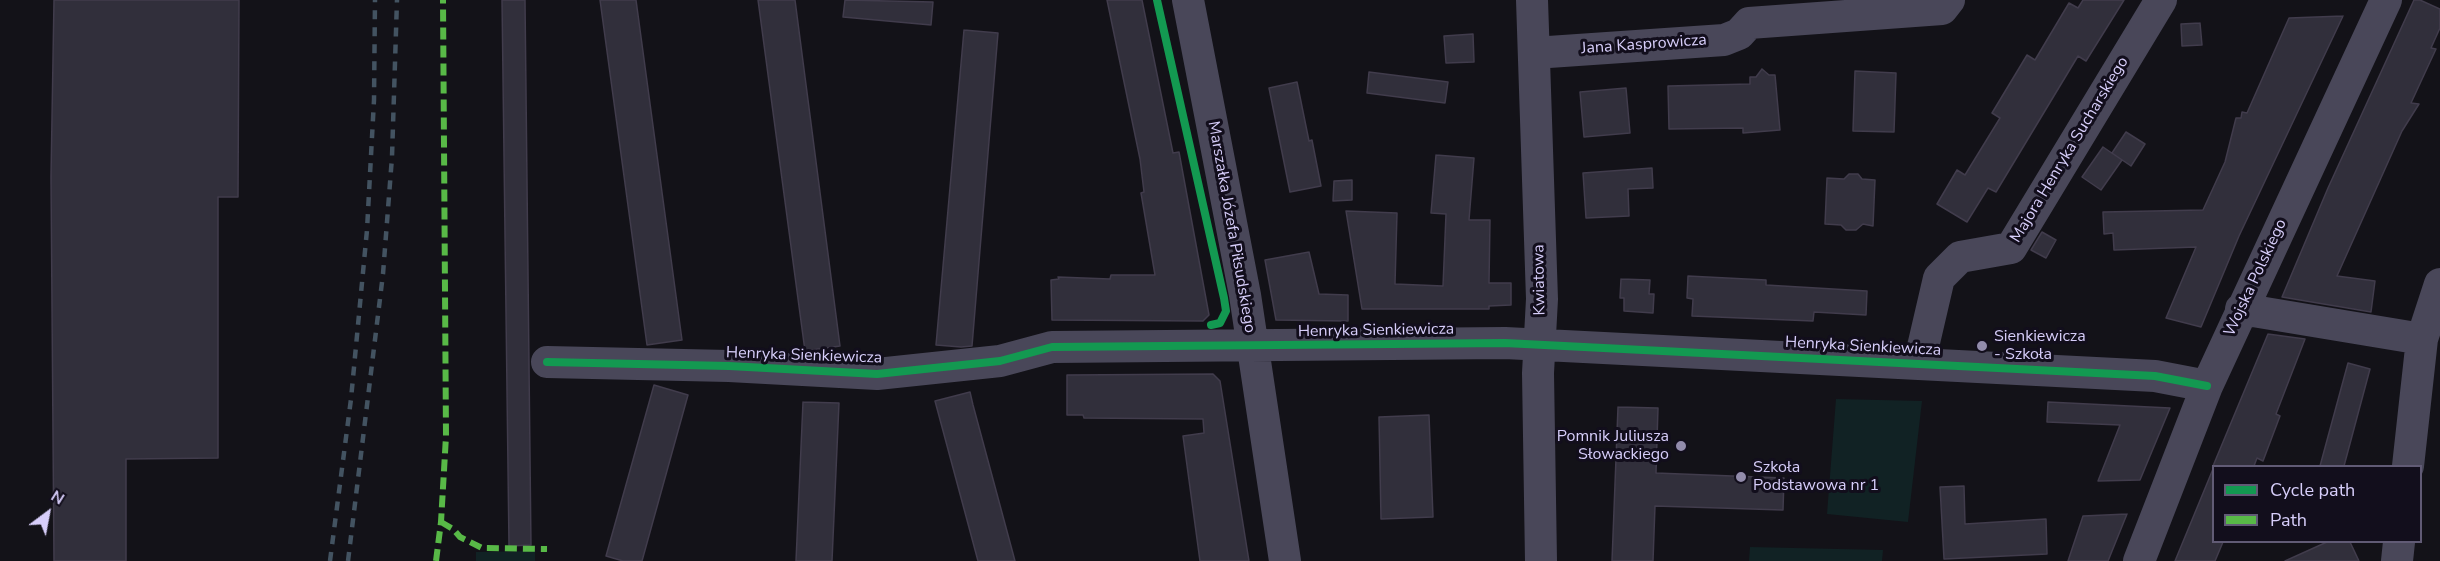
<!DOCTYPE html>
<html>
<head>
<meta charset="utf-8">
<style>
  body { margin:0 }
  #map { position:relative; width:2440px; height:561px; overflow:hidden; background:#131218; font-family:"Nunito Sans",sans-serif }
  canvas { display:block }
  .legend { position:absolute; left:2212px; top:465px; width:210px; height:78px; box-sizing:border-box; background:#120e1c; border:2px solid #615b75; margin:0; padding:8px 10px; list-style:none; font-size:18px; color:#d7cefa }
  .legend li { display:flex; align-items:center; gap:12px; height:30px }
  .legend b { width:30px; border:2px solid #615b75 }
  .north { position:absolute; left:18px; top:483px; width:60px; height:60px; -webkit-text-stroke:4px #120e1c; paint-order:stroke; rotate:32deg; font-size:16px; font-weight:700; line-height:24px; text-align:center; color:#d7cefa }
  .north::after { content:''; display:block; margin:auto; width:21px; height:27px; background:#d7cefa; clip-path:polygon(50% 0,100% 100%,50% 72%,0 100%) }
</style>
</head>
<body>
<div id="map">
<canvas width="2440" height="561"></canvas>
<ul class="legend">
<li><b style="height:8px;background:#139951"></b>Cycle path</li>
<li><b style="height:8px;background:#58b947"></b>Path</li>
</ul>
<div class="north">N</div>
</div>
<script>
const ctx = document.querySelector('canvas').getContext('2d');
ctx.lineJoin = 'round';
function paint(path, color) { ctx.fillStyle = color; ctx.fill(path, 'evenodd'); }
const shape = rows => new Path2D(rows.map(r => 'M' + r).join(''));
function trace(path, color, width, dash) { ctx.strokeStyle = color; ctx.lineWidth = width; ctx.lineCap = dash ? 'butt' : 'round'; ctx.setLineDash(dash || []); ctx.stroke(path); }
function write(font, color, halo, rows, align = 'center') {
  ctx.font = font + ' "Nunito Sans",sans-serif'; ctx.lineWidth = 6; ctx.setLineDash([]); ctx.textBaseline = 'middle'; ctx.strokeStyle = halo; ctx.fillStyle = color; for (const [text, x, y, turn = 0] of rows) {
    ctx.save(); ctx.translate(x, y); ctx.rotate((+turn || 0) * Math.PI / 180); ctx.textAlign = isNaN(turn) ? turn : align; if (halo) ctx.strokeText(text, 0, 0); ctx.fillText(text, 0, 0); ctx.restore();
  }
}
const green = shape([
  [1836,399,1922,401,1908,522,1827,514],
  [1750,547,1883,550,1882,561,1749,561],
  [535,551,535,561,476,561,476,552]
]);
const building = shape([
  [54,0,239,0,238,197,218,197,218,458,126,459,126,561,54,561,51,177,54,0],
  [502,0,525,0,531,545,509,546,502,0],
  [600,0,636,0,682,340,647,345,600,0],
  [758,0,795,0,840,346,805,351,758,0],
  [845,0,933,2,931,25,843,17,845,0],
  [1107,0,1142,0,1173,153,1179,152,1209,315,1203,321,1052,320,1051,280,1059,279,1058,277,1110,279,1111,275,1155,275,1141,193,1144,192,1140,159,1107,0],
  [2083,0,2124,0,2086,61,2078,56,1996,192,1988,188,1967,222,1937,204,1957,170,1965,175,2000,118,1992,113,2027,55,2035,60,2069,3,2078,8,2083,0],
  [2414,0,2420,0,2440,9,2440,28,2431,48,2436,49,2411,103,2419,104,2402,131,2337,276,2375,281,2371,312,2282,297,2328,188,2414,0],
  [2343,16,2239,236,2201,327,2166,318,2196,247,2114,250,2113,233,2104,234,2103,212,2203,210,2225,162,2236,118,2241,118,2242,112,2247,113,2289,18,2343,16],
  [2200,23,2202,45,2182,46,2181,24,2200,23],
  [964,30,998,33,972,346,961,347,936,345,964,30],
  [1473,34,1474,62,1446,63,1444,36,1473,34],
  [1762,69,1769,75,1775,75,1780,130,1743,133,1743,128,1669,129,1668,86,1750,84,1750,77,1756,77,1762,69],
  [1855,71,1896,73,1894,132,1853,131,1855,71],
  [1369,72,1448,82,1445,103,1367,93,1369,72],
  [1297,82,1309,141,1312,140,1321,186,1290,192,1269,88,1297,82],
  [1626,88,1630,133,1584,137,1580,92,1626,88],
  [2126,132,2145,144,2131,166,2112,153,2126,132],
  [2103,147,2122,160,2101,190,2082,177,2103,147],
  [1436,155,1474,158,1469,220,1490,220,1489,283,1511,283,1511,305,1489,306,1489,309,1362,309,1346,211,1397,213,1395,284,1443,286,1446,214,1431,213,1436,155],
  [1652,168,1653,188,1628,189,1629,216,1586,218,1583,173,1652,168],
  [1849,174,1858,174,1862,179,1875,180,1873,226,1863,224,1856,230,1846,230,1841,225,1825,224,1827,178,1844,179,1849,174],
  [1352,180,1352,200,1333,201,1334,181,1352,180],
  [2042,232,2056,240,2046,258,2031,250,2042,232],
  [1309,252,1319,294,1348,295,1348,321,1276,320,1265,260,1309,252],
  [1688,276,1766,280,1766,285,1867,291,1866,315,1814,312,1813,321,1692,316,1693,299,1687,298,1688,276],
  [1621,279,1650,280,1649,294,1654,294,1653,313,1624,311,1624,298,1620,298,1621,279],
  [2268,334,2305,339,2276,414,2280,416,2263,461,2257,458,2254,466,2213,466,2268,334],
  [2348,363,2370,369,2344,466,2320,466,2348,363],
  [1213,374,1220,381,1249,561,1200,561,1183,436,1204,433,1203,419,1084,418,1083,415,1067,415,1067,375,1213,374],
  [654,385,688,395,642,561,623,561,606,556,654,385],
  [970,392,973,405,1015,561,978,561,935,401,970,392],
  [803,402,839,403,832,561,796,561,803,402],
  [2048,402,2170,408,2140,480,2098,481,2120,425,2047,422,2048,402],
  [1618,407,1658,408,1656,473,1784,478,1783,510,1655,506,1653,561,1612,561,1618,407],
  [1429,415,1433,517,1381,519,1379,417,1429,415],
  [2213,469,2214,542,2223,542,2215,561,2175,561,2213,469],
  [1964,486,1965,524,2046,519,2047,554,1944,559,1940,487,1964,486],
  [2127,514,2108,561,2068,561,2083,516,2127,514],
  [2327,542,2350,542,2359,561,2285,561,2327,542]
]);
const minor = shape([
  [1188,0,1245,295,1285,561],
  [1532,0,1542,299,1538,373,1541,561],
  [1534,53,1724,40,1739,34,1749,23,1942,9,1949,0],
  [2241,309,2422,339],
  [547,362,729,366,877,374,1000,361,1052,347,1505,343,2155,376,2207,386],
  [1919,364,1939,278,1960,257,2011,248,2161,0],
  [2408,466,2422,339,2440,284],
  [2139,561,2207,386,2386,0],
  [2397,561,2399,542]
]);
const rail = shape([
  [330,561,351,399,367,230,374,100,375,0],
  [348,561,383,274,392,157,397,0]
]);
const quiet = shape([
  [441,522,453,529,460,537,482,548,547,549],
  [436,561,441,522,446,436,443,0]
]);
const cycleway = shape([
  [1157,0,1224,298,1226,311,1220,323,1211,325],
  [547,362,729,366,877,374,1000,361,1052,347,1505,343,2155,376,2207,386]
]);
const markers = [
  [1982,346,6,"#928cab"],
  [1681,446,6,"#928cab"],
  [1741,477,6,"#928cab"]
];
const streetNames = [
  ["Jana Kasprowicza",1644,45,-4],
  ["Majora Henryka Sucharskiego",2070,150,-59],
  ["Marszałka Józefa Piłsudskiego",1231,227,80],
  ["Wojska Polskiego",2256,278,-65],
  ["Kwiatowa",1540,280,-91],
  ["Henryka Sienkiewicza",1376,331,-1],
  ["Henryka Sienkiewicza",1863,347,3],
  ["Henryka Sienkiewicza",804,356,2]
];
const poiNames = [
  ["Sienkiewicza",1994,337],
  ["- Szkoła",1994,355],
  ["Pomnik Juliusza",1669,437,"right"],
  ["Słowackiego",1669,455,"right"],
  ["Szkoła",1753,468],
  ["Podstawowa nr 1",1753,486]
];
paint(green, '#112224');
paint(building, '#312f3b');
trace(building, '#413c4c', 1.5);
trace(minor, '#494759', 32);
trace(rail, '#435361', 4.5, [9, 8]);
trace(quiet, '#58b947', 6, [12, 6]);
trace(cycleway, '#139951', 8);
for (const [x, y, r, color] of markers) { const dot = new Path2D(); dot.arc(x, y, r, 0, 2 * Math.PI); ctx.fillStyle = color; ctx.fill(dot); trace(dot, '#120e1c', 2); }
write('16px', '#d7cefa', '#120e1c', streetNames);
write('16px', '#d7cefa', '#120e1c', poiNames, 'left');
</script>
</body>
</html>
